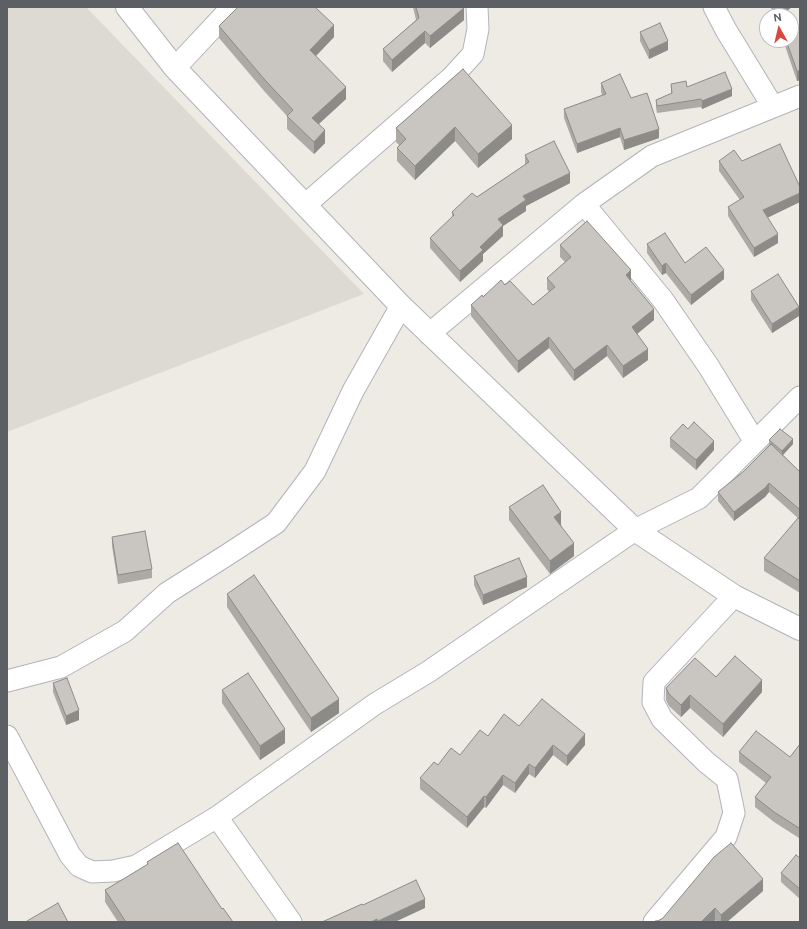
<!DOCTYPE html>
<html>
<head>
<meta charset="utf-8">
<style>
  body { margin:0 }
  #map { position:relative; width:807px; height:929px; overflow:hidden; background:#edebe4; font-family:Ubuntu,sans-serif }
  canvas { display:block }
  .frame { position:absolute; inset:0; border:8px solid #5c5f63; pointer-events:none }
  .north { position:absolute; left:759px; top:8px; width:40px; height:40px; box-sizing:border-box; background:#fff; border:1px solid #bebfc1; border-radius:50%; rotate:352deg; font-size:11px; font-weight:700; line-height:16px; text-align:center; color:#5c5f63 }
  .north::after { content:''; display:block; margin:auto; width:14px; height:18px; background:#d8483f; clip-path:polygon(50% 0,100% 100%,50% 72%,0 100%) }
</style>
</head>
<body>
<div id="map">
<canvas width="807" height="929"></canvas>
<div class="frame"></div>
<div class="north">N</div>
</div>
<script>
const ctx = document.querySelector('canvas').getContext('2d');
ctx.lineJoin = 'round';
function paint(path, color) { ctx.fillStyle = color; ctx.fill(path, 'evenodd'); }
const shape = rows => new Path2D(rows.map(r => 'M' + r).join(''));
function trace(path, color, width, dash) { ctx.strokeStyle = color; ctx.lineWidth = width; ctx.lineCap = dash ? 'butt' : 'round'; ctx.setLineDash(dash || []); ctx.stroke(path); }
const education = shape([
  [7,7,86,7,364,294,7,432]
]);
const street = shape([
  [714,7,726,30,773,107],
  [175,68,232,7],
  [584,204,663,300,709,367,755,442],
  [305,205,451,78,473,54,478,29,477,7],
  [429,334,584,204,652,156,800,96],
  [7,681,61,667,125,631,167,593,227,555,276,523,315,471,353,391,401,306],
  [7,736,70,855,79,866,92,872,113,871,136,866,217,817,375,704,428,672,635,530,699,498,800,397],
  [217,817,291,922],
  [654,922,726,837,734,813,727,779,706,762,662,719,653,702,654,682,734,596]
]);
const secondary = shape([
  [127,7,175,68,401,306,635,530,734,596,800,629]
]);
const wall = shape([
  [413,7,464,7,464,20,430,48,425,43,392,72,383,61,383,49,416,20],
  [770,7,792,7,780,16,777,16],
  [219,26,334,37,316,56,346,99,319,124,325,143,314,154,287,129,287,116,265,92,219,38],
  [800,28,800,80,797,81,784,43,784,40,791,40],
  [640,32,668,50,649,59,640,41],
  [463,69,512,139,478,168,455,141,415,180,397,161,397,148,399,145,396,142,396,128],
  [601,83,631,98,659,138,624,150,620,137,577,153,564,118,564,109,602,95,601,92],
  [671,84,687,87,732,96,702,109,701,107,657,113,656,108,656,100,671,94],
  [525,155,570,183,526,206,526,211,503,226,503,236,483,254,483,261,460,282,430,248,430,238,452,217,452,212,477,197,525,165],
  [719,161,742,161,800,202,767,217,778,243,754,257,728,216,728,207,740,200,719,171],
  [647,244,685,263,724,279,691,305,666,273,662,275,647,253],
  [560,245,631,281,654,320,637,334,648,360,623,378,607,356,574,381,549,348,518,373,471,316,471,305,483,297,505,285,533,305,549,292,547,289,547,278,565,262,560,257],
  [751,291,799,316,772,333,751,300],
  [670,438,714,450,696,470,670,447],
  [769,440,793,444,783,455,800,472,799,519,769,492,765,497,734,521,718,501,718,492,743,472,769,445],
  [509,507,561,525,574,556,550,574,509,520],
  [800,520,800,593,764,571,764,558],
  [112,537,152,569,152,578,118,584,112,546],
  [474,576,527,587,483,605,474,585],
  [227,594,339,713,311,732,227,607],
  [716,677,762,692,723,737,690,708,681,717,669,706,666,700,666,688],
  [53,683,79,720,66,725,53,692],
  [222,690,285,743,260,760,222,703],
  [519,726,585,745,567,766,553,755,535,778,529,774,515,793,503,785,486,808,484,807,467,828,420,789,420,778,438,765,460,755,488,736],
  [800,744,800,837,799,838,774,822,755,807,755,797,766,783,739,762,739,752,790,757],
  [800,858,800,899,781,882,781,873],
  [147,862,222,909,233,922,118,922,105,902,105,890,147,865],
  [763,891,727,922,717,922,715,920,714,922,655,922,655,921]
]);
const shadedWall = shape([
  [780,7,792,7,780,16,778,16,778,8],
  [464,8,464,20,430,48,430,36],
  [334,25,334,37,310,62,310,50],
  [425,31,425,43,392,72,392,60],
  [668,41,668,50,649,59,649,50],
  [797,71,800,71,800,80,797,81],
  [346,87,346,99,312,130,312,118],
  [732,89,732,96,702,109,702,101],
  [512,125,512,139,478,168,478,154],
  [455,127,455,141,415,180,415,166],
  [620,128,620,137,577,153,577,144],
  [659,129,659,138,624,150,624,140],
  [325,130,325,143,314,154,314,142],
  [570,173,570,183,526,206,526,211,503,226,503,236,483,254,483,261,460,282,460,271,480,247,498,219,523,196],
  [800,193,800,202,763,220,763,210],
  [778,234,778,243,754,257,754,248],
  [666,263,666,273,662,275,662,266],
  [631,270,631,281,626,286,626,275],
  [724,270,724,279,691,305,691,295],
  [799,307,799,316,772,333,772,324],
  [654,309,654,320,632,338,632,327],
  [549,337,549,348,518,373,518,361],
  [607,345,607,356,574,381,574,370],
  [648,349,648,360,623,378,623,366],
  [793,439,793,444,782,456,782,451],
  [714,441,714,450,696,470,696,460],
  [769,483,769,492,765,497,734,521,734,512],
  [800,508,800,517,799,519,799,509],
  [561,512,561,525,554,529,554,517],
  [574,543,574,556,550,574,550,561],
  [527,577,527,587,483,605,483,595],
  [762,680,762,692,723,737,723,724],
  [690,695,690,708,681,717,681,705],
  [339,699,339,713,311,732,311,718],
  [79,710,79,720,66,725,66,716],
  [285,729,285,743,260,760,260,746],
  [585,734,585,745,567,766,567,756],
  [553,745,553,755,535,778,535,768],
  [529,764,529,774,515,793,515,783],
  [503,775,503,785,486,808,486,797],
  [484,796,484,807,467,828,467,817],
  [800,827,800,837,799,838,799,828],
  [763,879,763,891,727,922,721,922,721,915],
  [425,899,425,908,395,922,378,922,378,921],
  [715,908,715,920,714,922,701,922],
  [377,919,377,922,371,922]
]);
const building = shape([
  [238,7,315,7,334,25,310,50,346,87,312,118,325,130,314,142,287,116,293,110,265,80,219,26,238,7],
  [416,7,464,7,464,8,430,36,425,31,392,60,383,49,419,18,416,7],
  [660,23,668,41,649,50,640,32,660,23],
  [800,28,800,71,797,71,786,40,791,40,791,31,800,28],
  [463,69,512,125,478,154,455,127,415,166,397,148,406,139,396,128,463,69],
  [725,72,732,89,702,101,701,99,657,106,656,100,672,93,671,84,686,81,687,87,725,72],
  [620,74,631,98,647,93,659,129,624,140,620,128,577,144,564,109,606,94,601,83,620,74],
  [554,141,570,173,523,196,526,200,498,219,503,225,480,247,483,250,460,271,430,238,454,215,452,212,472,193,477,197,529,162,525,155,554,141],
  [780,144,800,187,800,193,763,210,778,234,754,248,728,207,744,197,719,161,734,150,742,161,780,144],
  [587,221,631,270,626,275,654,309,632,327,648,349,623,366,607,345,574,370,549,337,518,361,471,305,482,295,483,297,501,280,505,285,510,281,533,305,555,287,547,278,571,257,560,245,587,221],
  [665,233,685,263,706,247,724,270,691,295,666,263,662,266,647,244,665,233],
  [778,274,799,307,772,324,751,291,778,274],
  [694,422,714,441,696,460,670,438,683,424,688,429,694,422],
  [780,429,793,439,782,451,769,440,780,429],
  [771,444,800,472,800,508,799,509,769,483,765,488,734,512,718,492,743,472,771,444],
  [543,485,561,512,554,517,574,543,550,561,509,507,543,485],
  [798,518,800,520,800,581,764,558,798,518],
  [145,531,152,569,118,575,112,537,145,531],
  [519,558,527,577,483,595,474,576,519,558],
  [254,575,339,699,311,718,227,594,254,575],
  [735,656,762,680,723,724,690,695,681,705,669,694,666,688,695,658,716,677,735,656],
  [248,673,285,729,260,746,222,690,248,673],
  [67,678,79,710,66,716,53,683,67,678],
  [542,699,585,734,567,756,553,745,535,768,529,764,515,783,503,775,486,797,484,796,467,817,420,778,434,762,438,765,451,748,460,755,480,730,488,736,504,714,519,726,542,699],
  [756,731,790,757,800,744,800,827,799,828,774,812,755,797,771,777,739,752,756,731],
  [178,843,222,909,223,908,233,922,126,922,105,890,130,875,148,864,147,862,178,843],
  [731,843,763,879,721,915,715,908,701,922,656,922,655,921,658,921,663,918,714,857,731,843],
  [796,855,800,858,800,889,781,873,796,855],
  [416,880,425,899,378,921,377,919,371,922,322,922,362,904,363,905,416,880],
  [58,903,68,922,28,922,27,921,58,903]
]);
paint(education, '#dddad3');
trace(street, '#b1b4b8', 23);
trace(secondary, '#b1b3b8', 24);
trace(street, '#fff', 21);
trace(secondary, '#fff', 22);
paint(wall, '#adaaa6');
paint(shadedWall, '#8d8b87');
paint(building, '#c9c6c1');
trace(building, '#8d8b87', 1);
</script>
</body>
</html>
